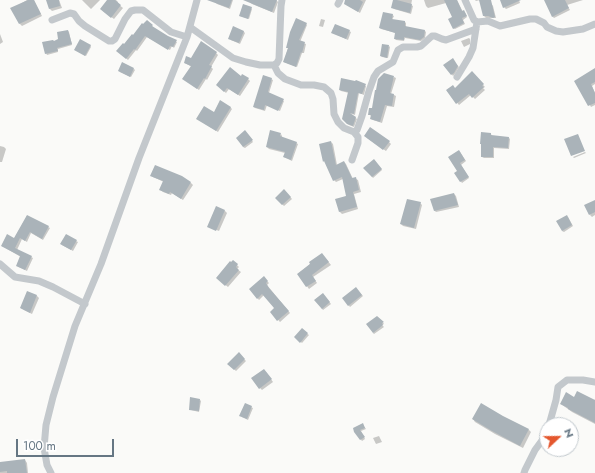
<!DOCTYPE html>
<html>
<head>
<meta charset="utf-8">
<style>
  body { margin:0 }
  #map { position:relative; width:595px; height:473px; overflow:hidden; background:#fafaf8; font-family:Jost,sans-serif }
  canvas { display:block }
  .north { position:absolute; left:539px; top:417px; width:40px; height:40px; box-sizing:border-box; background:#fff; border:1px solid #c1c8cd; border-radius:50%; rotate:68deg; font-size:11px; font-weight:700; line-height:16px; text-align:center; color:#657683 }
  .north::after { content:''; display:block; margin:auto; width:14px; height:18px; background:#e4572e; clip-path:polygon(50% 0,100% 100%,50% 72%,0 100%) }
  .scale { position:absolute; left:16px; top:439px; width:98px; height:18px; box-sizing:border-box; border:2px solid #657683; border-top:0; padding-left:5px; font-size:12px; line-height:14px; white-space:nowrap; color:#657683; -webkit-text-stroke:3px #fff; paint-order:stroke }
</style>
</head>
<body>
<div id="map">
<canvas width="595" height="473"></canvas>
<div class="north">N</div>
<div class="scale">100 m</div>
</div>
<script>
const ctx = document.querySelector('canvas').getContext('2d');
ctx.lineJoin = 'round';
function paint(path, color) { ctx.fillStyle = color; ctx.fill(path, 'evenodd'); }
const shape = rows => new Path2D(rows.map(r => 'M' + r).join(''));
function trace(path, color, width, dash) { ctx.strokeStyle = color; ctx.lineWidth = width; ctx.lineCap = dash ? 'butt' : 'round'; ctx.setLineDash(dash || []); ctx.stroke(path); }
const shadow = shape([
  [27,0,34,0,42,16,22,26,20,24,12,9],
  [47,0,59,0,62,8,52,11,50,9],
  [82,0,100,0,91,9],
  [108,0,116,0,118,2,118,4,123,8,114,19,103,11],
  [217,0,233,0,230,9,217,4,216,3],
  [251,0,276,0,278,2,274,13,252,4,250,2],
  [346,0,366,0,360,13,347,5],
  [394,0,412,0,411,5,413,6,411,14,394,9,392,7],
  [424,0,457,0,463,12,465,13,467,17,463,20,465,24,455,29,453,28,453,17,446,3,428,8,426,6],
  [475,0,489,0,493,6,496,18,486,18,484,16,480,0,476,1],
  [501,0,519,0,520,3,506,9,504,7],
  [545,0,583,0,567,5,570,10,554,18,553,17],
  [251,8,252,9,249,19,240,16],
  [392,15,394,16,392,20,405,22,406,23,406,27,425,31,426,32,425,38,421,41,405,38,404,41,396,40,395,39,396,33,381,29,380,28],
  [321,19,325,20,323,27,319,26],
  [147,21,152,26,153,28,177,42,174,48,172,46,170,50,147,37,137,51,136,50,128,60,118,51,124,45],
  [306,24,307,25,300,42,306,44,304,53,302,53,297,67,284,62,288,48,287,47],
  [68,31,69,32,72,45,58,49,58,52,47,55,46,53,54,42,59,40],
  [243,31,245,33,240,44,231,40],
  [349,31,351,32,348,40,333,33],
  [0,34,3,42,0,44],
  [469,38,470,39,470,44,464,47,461,41],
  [90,45,91,47,86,56,77,51],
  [389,46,390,47,388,58,382,57,381,56],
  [216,53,218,55,211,67,213,69,207,80,206,79,199,90,185,80,192,67,185,63,191,59],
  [452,60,459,67,455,74,453,76,445,65],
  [134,69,135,70,131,77,120,72],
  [595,70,595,84,592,86,595,93,595,105,591,107,576,81],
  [472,73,485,87,483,88,485,90,475,99,471,95,459,105,447,91,455,89],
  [394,77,396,78,391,94,394,95,396,96,394,107,387,106,382,123,373,120,371,119,371,116,369,114],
  [241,78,248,79,250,81,240,96,229,89,226,93,217,85],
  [271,79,273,80,269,93,284,101,280,111,267,105,265,111,255,108,254,107],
  [342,79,356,82,366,86,364,95,359,93,355,115,349,113,357,119,354,127,349,125,343,119,349,93,341,91,340,90],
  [230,107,232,109,218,132,199,120,214,113],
  [246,133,253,142,245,148,243,147],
  [281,134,282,136,282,138,296,143,298,144,292,161,284,157,285,153,269,149,267,147],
  [491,134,492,136,509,138,510,139,509,149,494,148,494,158,484,158,482,157,482,145],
  [367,138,389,142,391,144,386,151],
  [331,142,333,144,337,165,344,162,346,164,353,179,356,179,358,180,361,192,354,194,358,209,342,214,340,212,336,200,347,196,343,179,336,182,334,180],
  [0,146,4,147,6,149,2,162,0,162],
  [460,152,466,161,461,165,469,178,462,183,455,173,458,171],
  [585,152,586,153,574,158,573,157],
  [374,160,382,170,373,178,365,168],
  [151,175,191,183,193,185,183,200,172,193,171,195,163,192,161,190,164,182,153,177],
  [284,190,292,199,284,206,276,198],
  [454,194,456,196,459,207,436,212,434,210],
  [595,201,595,215,592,217,590,215],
  [420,203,422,205,416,229,403,226,401,224],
  [216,208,225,211,227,213,219,231,209,227],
  [27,216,50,228,43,240,31,233,27,242,22,239,17,250,33,258,27,271,19,267,21,257,2,246,14,239],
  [568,217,573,226,564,232,562,231],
  [76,241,78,242,73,251,62,245],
  [322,254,331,265,313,277,317,283,309,289,298,274],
  [233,261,239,267,237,269,241,272,228,287,217,278],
  [264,278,269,283,267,285,290,313,280,322,271,312,276,308,264,295,259,300,250,289],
  [356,288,363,296,350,307,343,298],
  [28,292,37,296,39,298,32,314,24,310,21,308],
  [323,294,331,304,323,310,315,300],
  [380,319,384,324,382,325,384,327,374,334,373,333],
  [302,330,309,335,302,343,296,337],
  [239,354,246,361,236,371,229,364],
  [266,372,273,382,262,390,260,388],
  [575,399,594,401,595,399,595,424,572,412,561,404],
  [200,400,201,401,199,412,191,410,190,409],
  [246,405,253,408,248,420,242,417],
  [502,417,529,430,531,432,523,448,495,434,475,422,473,419],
  [363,425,366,429,361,431,365,439,362,441,355,432],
  [379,436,382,442,376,444,373,438],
  [25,460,27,463,28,473,0,473,0,464]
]);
const building = shape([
  [28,0,34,0,41,14,19,24,10,8],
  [46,0,59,0,60,6,49,9],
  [107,0,115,0,121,5,111,18,100,9],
  [207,0,232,0,229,8],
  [243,0,277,0,272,12],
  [345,0,360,0,363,2,358,12,344,4],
  [393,0,397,0,412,4,410,13,391,8],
  [444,0,457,0,462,11,464,10,467,16,462,18,464,23,453,29,448,19,452,17],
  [479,0,491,0,495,17,493,18,488,16,483,16],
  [500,0,521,0,503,8],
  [544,0,565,0,569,8,552,17],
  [243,4,252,7,248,19,239,16],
  [383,12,393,14,392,19,405,21,405,26,425,30,424,37,420,40,404,37,404,40,394,39,395,33,379,28],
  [296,18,307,23,299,40,305,42,302,53,301,52,296,67,283,62,288,48,286,48,290,32],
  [147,20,153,25,152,26,168,36,177,40,173,47,170,46,168,50,145,36,135,50,134,49,126,59,116,51,123,43,124,44,132,34,133,35,142,23,143,24],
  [335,24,350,30,346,39,331,33],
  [233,26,244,31,239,43,228,39],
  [68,30,72,44,57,48,58,51,45,54,42,42,53,40,54,41,58,39,57,32],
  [80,39,91,45,85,56,74,50],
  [201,41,217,52,209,65,212,66,205,79,204,78,197,89,182,79,191,66,184,63,186,56,191,58],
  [382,44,389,45,387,58,380,56],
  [453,58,458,66,454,73,451,75,443,65],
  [122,62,134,68,130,77,118,71],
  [230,67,241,76,242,74,249,78,238,95,227,88,224,92,216,85],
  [595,68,595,82,591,84,595,93,595,103,588,106,574,81],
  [472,71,484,84,482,86,484,87,472,98,469,94,456,104,446,90,453,85,455,88],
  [384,73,394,76,390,93,394,94,392,106,385,105,380,122,370,119,371,115,368,115,369,108,372,108,375,90,376,90,378,79],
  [263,75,272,78,268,92,284,99,278,111,265,105,264,110,253,107],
  [341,78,355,81,356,80,366,84,362,94,358,93,354,114,350,113,356,117,353,126,347,124,342,119,348,92,339,90],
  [220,100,231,107,216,131,196,119,204,106,214,112],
  [370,127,390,141,383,150,364,136],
  [245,130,253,140,243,147,236,138],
  [270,130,281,133,280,136,297,142,291,160,283,157,285,152,266,147],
  [481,132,491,133,491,135,509,137,508,148,493,147,493,157,481,157,481,144,480,144],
  [578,134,585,151,571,156,564,139],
  [331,141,336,165,344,161,352,178,356,177,359,190,353,192,357,207,339,212,335,199,346,196,342,177,333,181,324,161,323,162,319,144],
  [459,150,465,160,460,163,469,177,460,182,454,173,457,171,448,157],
  [374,159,382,169,372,177,363,168],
  [155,165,182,176,191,182,181,199,170,192,169,194,159,190,163,181,150,176],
  [284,189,291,197,282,205,275,198],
  [454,193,458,205,434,211,430,199],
  [407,199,421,202,414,228,400,224],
  [595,200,595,212,589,215,584,205],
  [216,206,225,210,216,231,207,227],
  [27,215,49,226,42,239,30,232,25,241,20,238,15,248,32,256,25,270,16,266,20,256,1,246,7,234,14,238],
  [567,215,572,225,562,231,556,221],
  [66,234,77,240,71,250,60,244],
  [322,253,329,262,312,275,316,281,306,287,297,274,310,264,309,262],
  [233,260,238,264,236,267,239,270,225,286,216,278,230,261,231,262],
  [264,276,268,281,266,283,269,288,289,311,277,321,270,312,274,308,262,294,257,299,249,289],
  [356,287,362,295,348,306,342,298],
  [27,291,37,295,30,313,20,308],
  [323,293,330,302,322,309,314,300],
  [377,316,384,322,382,323,383,325,373,333,366,324],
  [302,328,308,333,300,343,294,337],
  [239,352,245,359,234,370,227,364],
  [264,369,272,379,259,389,251,378],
  [577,391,595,400,595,423,568,409,568,408,560,404,566,392,574,397],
  [190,397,200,399,199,411,189,410],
  [245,403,252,406,247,419,239,416],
  [481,403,503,416,529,429,520,446,492,431,472,419],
  [363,423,365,428,360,430,365,437,360,440,354,432,353,428],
  [25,459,27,473,7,473,7,471,0,472,0,462]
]);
const street = shape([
  [338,4,340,0],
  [52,20,70,13,74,14,79,21,85,26,109,41,112,41,115,39,125,19,131,11,135,10,143,10,171,32,187,37],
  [477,22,488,21,500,26,530,19,536,19,544,23,547,27,556,31,563,32,583,29,595,24],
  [190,27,233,58,246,62,260,65,274,65,277,63,279,59,281,6,282,0],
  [274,65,278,73,285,79,301,85,314,85,324,87,331,93,333,99,334,114,338,122,344,128,354,132,358,137,358,143,352,160],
  [457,77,469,57,473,48,477,22,474,20,465,0],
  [354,132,357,130,362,116,369,91,374,77,378,71,393,62,398,50,403,47,417,47,421,46,432,36,435,36,442,39,446,40,476,29],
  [0,264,15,277,39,281,53,287,85,304],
  [549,425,556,400,558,387,567,380,583,380,595,382],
  [51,473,47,465,44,448,46,425,53,397,75,326,101,264,139,158,187,37,197,0],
  [524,473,525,470,535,450,546,435,547,431]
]);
paint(shadow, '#0003');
paint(building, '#aab3b9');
trace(street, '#c3c8cc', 7);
</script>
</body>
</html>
